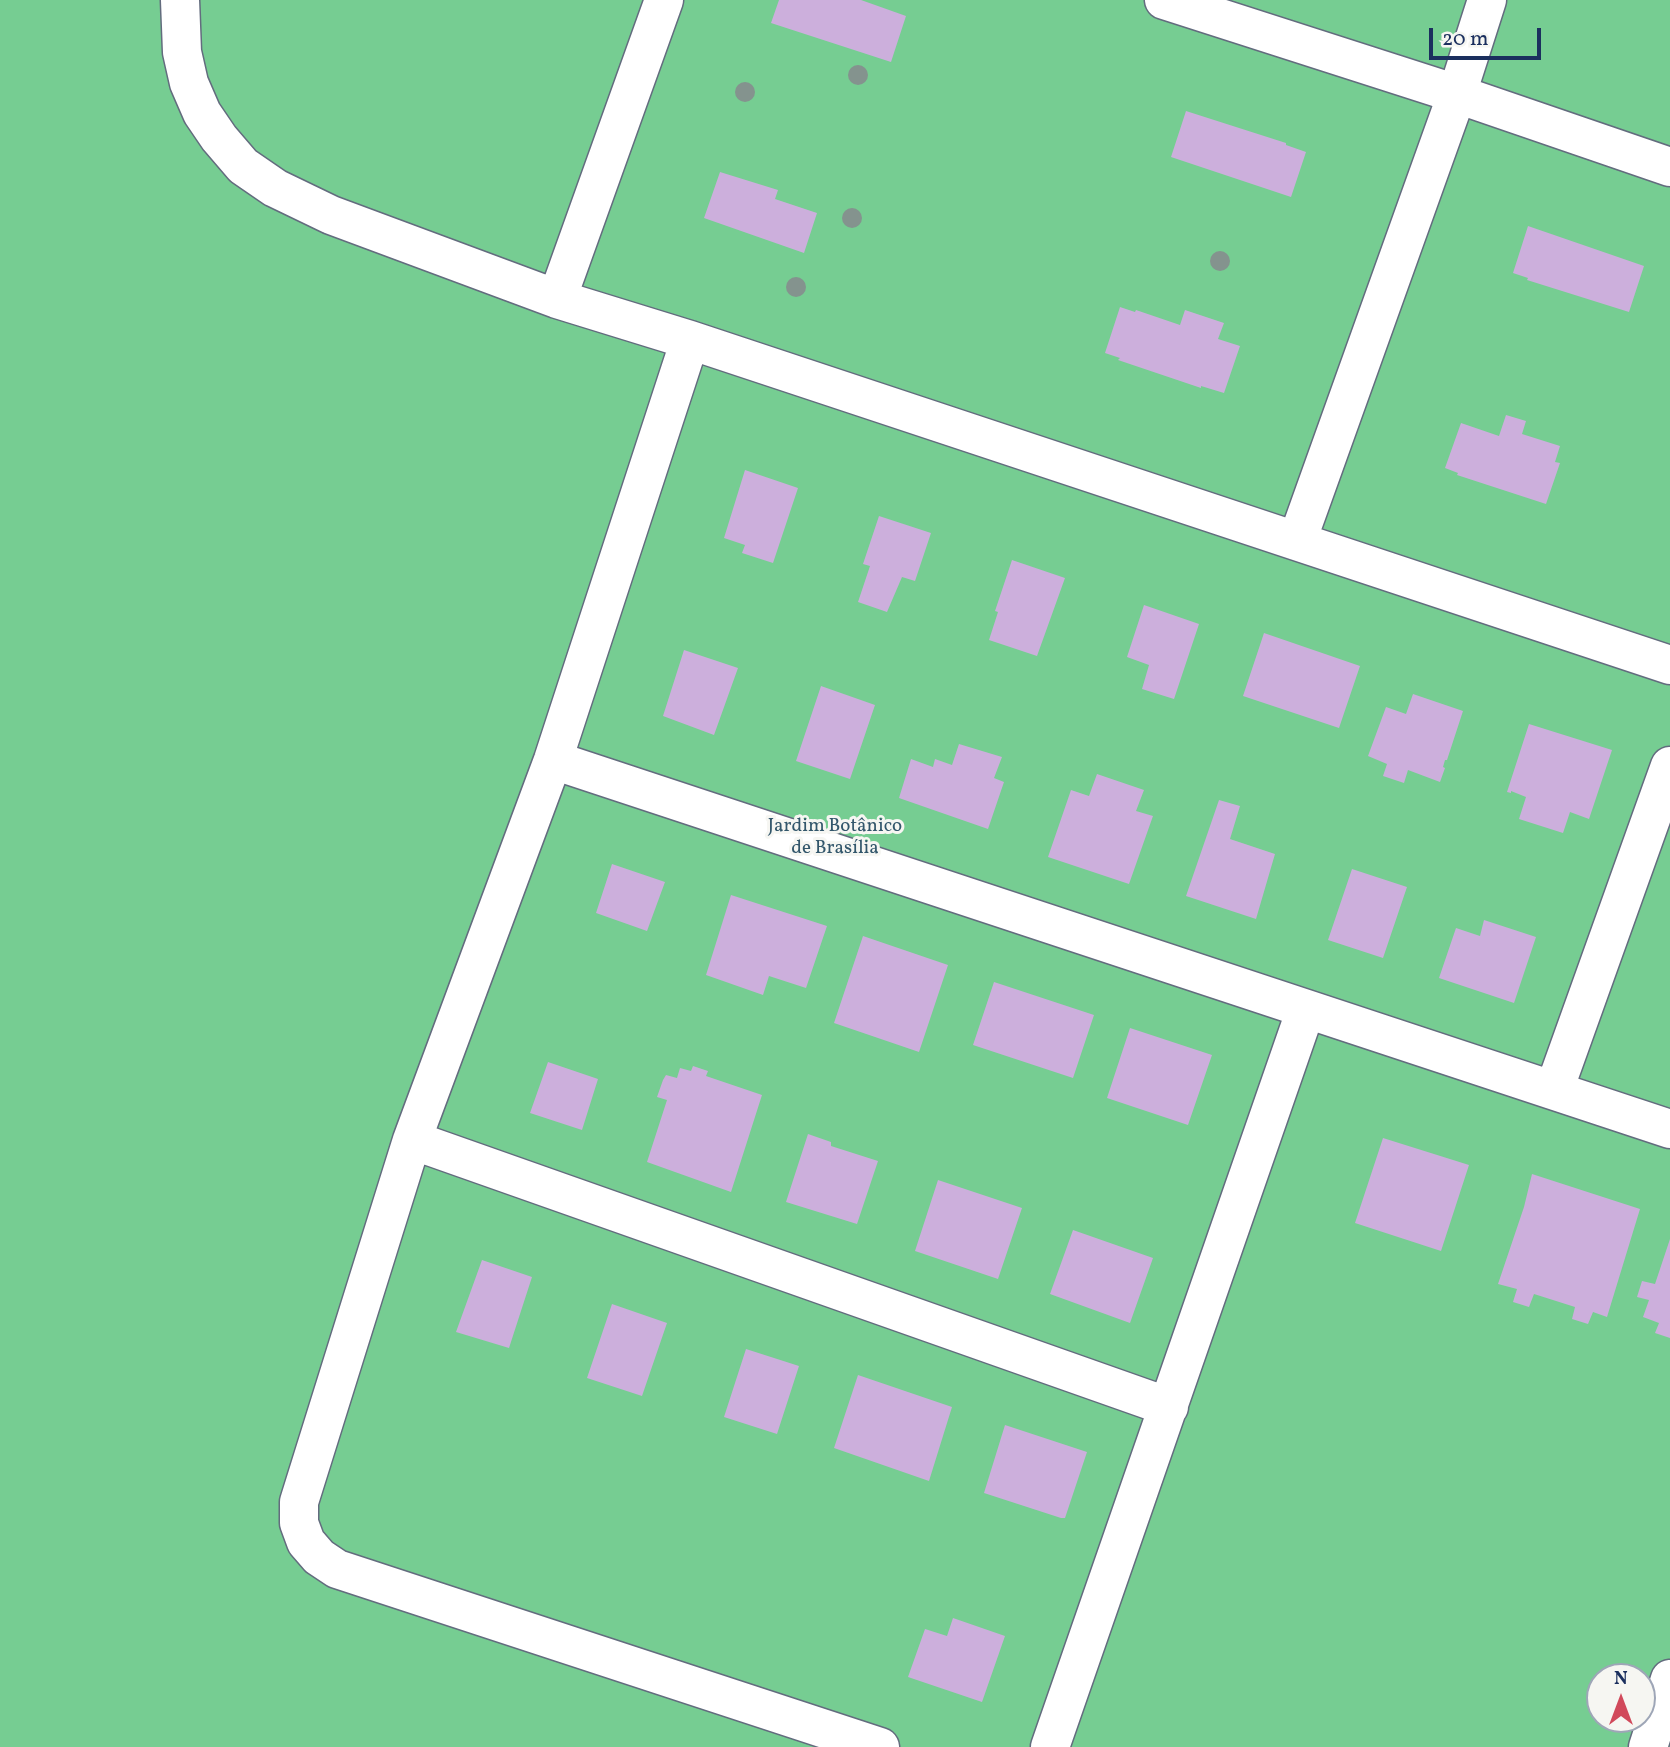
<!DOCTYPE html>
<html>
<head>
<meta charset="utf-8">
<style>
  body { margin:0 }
  #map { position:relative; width:1670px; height:1747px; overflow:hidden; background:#e9deb9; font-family:Vollkorn,serif }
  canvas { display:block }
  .north { position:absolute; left:1586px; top:1663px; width:70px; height:70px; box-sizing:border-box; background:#f6f6f2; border:2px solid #9ea6b7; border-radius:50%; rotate:0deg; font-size:19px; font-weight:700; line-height:28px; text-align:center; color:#1b2f5e }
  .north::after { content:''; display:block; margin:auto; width:24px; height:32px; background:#d1495b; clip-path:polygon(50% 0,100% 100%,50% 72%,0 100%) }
  .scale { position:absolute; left:1429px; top:28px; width:112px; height:32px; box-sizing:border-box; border:4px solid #1b2f5e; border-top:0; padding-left:9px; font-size:21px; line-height:24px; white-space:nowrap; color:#1b2f5e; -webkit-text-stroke:5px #f6f6f2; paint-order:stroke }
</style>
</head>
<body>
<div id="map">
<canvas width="1670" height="1747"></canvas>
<div class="north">N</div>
<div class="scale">20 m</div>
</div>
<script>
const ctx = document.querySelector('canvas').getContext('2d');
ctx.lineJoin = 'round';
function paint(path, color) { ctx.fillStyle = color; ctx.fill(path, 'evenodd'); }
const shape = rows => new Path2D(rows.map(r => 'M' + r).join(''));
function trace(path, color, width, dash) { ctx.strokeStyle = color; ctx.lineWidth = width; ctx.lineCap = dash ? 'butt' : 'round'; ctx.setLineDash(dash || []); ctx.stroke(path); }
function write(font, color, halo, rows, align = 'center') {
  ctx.font = font + ' Vollkorn,serif'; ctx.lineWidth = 6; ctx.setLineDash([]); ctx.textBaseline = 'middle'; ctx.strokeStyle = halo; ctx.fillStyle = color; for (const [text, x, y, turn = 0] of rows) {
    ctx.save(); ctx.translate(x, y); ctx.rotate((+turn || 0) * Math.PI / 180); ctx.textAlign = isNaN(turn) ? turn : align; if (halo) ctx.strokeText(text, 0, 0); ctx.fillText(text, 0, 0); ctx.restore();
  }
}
const green = shape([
  [0,0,1670,0,1670,1747,0,1747],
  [1600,1677,1642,1677,1642,1719,1600,1719]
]);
const building = shape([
  [779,0,861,0,906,16,891,62,771,23],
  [1186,111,1286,143,1286,145,1306,152,1291,197,1171,157],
  [720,172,778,190,775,199,817,213,804,253,704,218],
  [1528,226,1644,266,1629,312,1527,280,1528,278,1513,273],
  [1120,307,1135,312,1136,310,1180,325,1185,310,1224,323,1218,339,1240,346,1224,393,1201,386,1201,388,1118,360,1120,358,1105,353],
  [1506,415,1526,421,1522,434,1560,446,1555,462,1560,463,1546,504,1457,475,1458,473,1445,468,1461,423,1499,436],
  [745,470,798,488,773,563,742,553,745,545,724,538],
  [879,516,931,533,915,581,902,577,887,612,858,602,870,566,863,564],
  [1012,560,1065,578,1037,656,989,640,998,612,995,611],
  [1144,605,1199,624,1174,699,1142,689,1149,665,1127,657],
  [1264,633,1360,666,1339,728,1243,696],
  [684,650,738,668,714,735,663,716],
  [821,686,875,705,850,779,796,761],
  [1413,694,1463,711,1447,760,1445,760,1443,767,1445,768,1440,782,1408,770,1404,783,1383,776,1387,764,1368,756,1386,707,1406,714],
  [1529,724,1612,750,1589,819,1570,812,1563,833,1519,819,1526,797,1511,791,1511,793,1507,792],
  [959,744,1002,757,994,778,1004,782,988,829,899,798,911,759,933,767,935,759,952,765],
  [1097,774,1144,790,1136,811,1153,816,1129,884,1048,857,1071,790,1089,796],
  [1219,800,1240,806,1230,839,1275,854,1256,919,1186,896],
  [612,864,665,882,647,931,596,913],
  [1352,869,1407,887,1383,958,1328,940],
  [731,895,827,926,806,988,769,976,763,995,706,975],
  [1484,920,1536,937,1514,1003,1439,978,1456,928,1480,936],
  [863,936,948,965,919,1052,834,1023],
  [994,982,1094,1015,1073,1078,973,1045],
  [1130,1028,1212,1055,1188,1125,1107,1098],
  [548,1062,598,1079,582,1130,530,1113],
  [693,1066,708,1071,706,1076,762,1095,731,1192,647,1162,667,1100,657,1097,663,1080,666,1075,677,1078,680,1068,691,1071],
  [808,1134,831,1142,831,1146,878,1161,857,1224,786,1202],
  [1383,1138,1469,1165,1441,1251,1355,1223],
  [1532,1174,1640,1209,1607,1317,1593,1312,1588,1324,1572,1319,1575,1307,1534,1294,1529,1307,1513,1302,1517,1289,1498,1284,1524,1207],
  [938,1180,1022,1208,998,1279,915,1251],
  [1073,1230,1153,1258,1130,1323,1050,1294],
  [1670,1239,1670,1338,1655,1333,1659,1323,1643,1317,1649,1300,1637,1297,1642,1281,1655,1284],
  [482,1260,532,1277,509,1348,456,1332],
  [612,1304,667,1323,642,1396,587,1378],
  [746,1349,799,1366,777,1434,724,1417],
  [858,1375,952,1407,929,1481,834,1448],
  [1005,1425,1087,1452,1065,1518,1061,1518,984,1493],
  [953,1618,1005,1636,982,1702,908,1677,925,1629,947,1636]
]);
const minor = shape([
  [180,0,182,52,189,83,202,113,219,138,243,166,275,188,331,215,557,299,690,340,1670,665],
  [1164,0,1457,94,1670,167],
  [557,299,664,0],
  [690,340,553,760,412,1140,299,1502,299,1523,306,1542,319,1557,337,1569,880,1747],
  [1297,541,1457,94,1487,0],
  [553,760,1670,1129],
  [1554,1090,1670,766],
  [412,1140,1169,1407],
  [1050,1747,1306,1009],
  [1648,1747,1670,1679]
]);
const trees = [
  [858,75],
  [745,92],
  [852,218],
  [1220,261],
  [796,287]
];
const parkNames = [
  ["Jardim Botânico",835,828],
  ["de Brasília",835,850]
];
paint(green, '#76cd92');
paint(building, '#ccafdc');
trace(minor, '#636c7e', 41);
trace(minor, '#fff', 38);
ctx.fillStyle = '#84938e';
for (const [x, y] of trees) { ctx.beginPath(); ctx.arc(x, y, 10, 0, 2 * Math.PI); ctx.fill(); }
write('19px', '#32566b', '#f6f6f2', parkNames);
</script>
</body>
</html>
